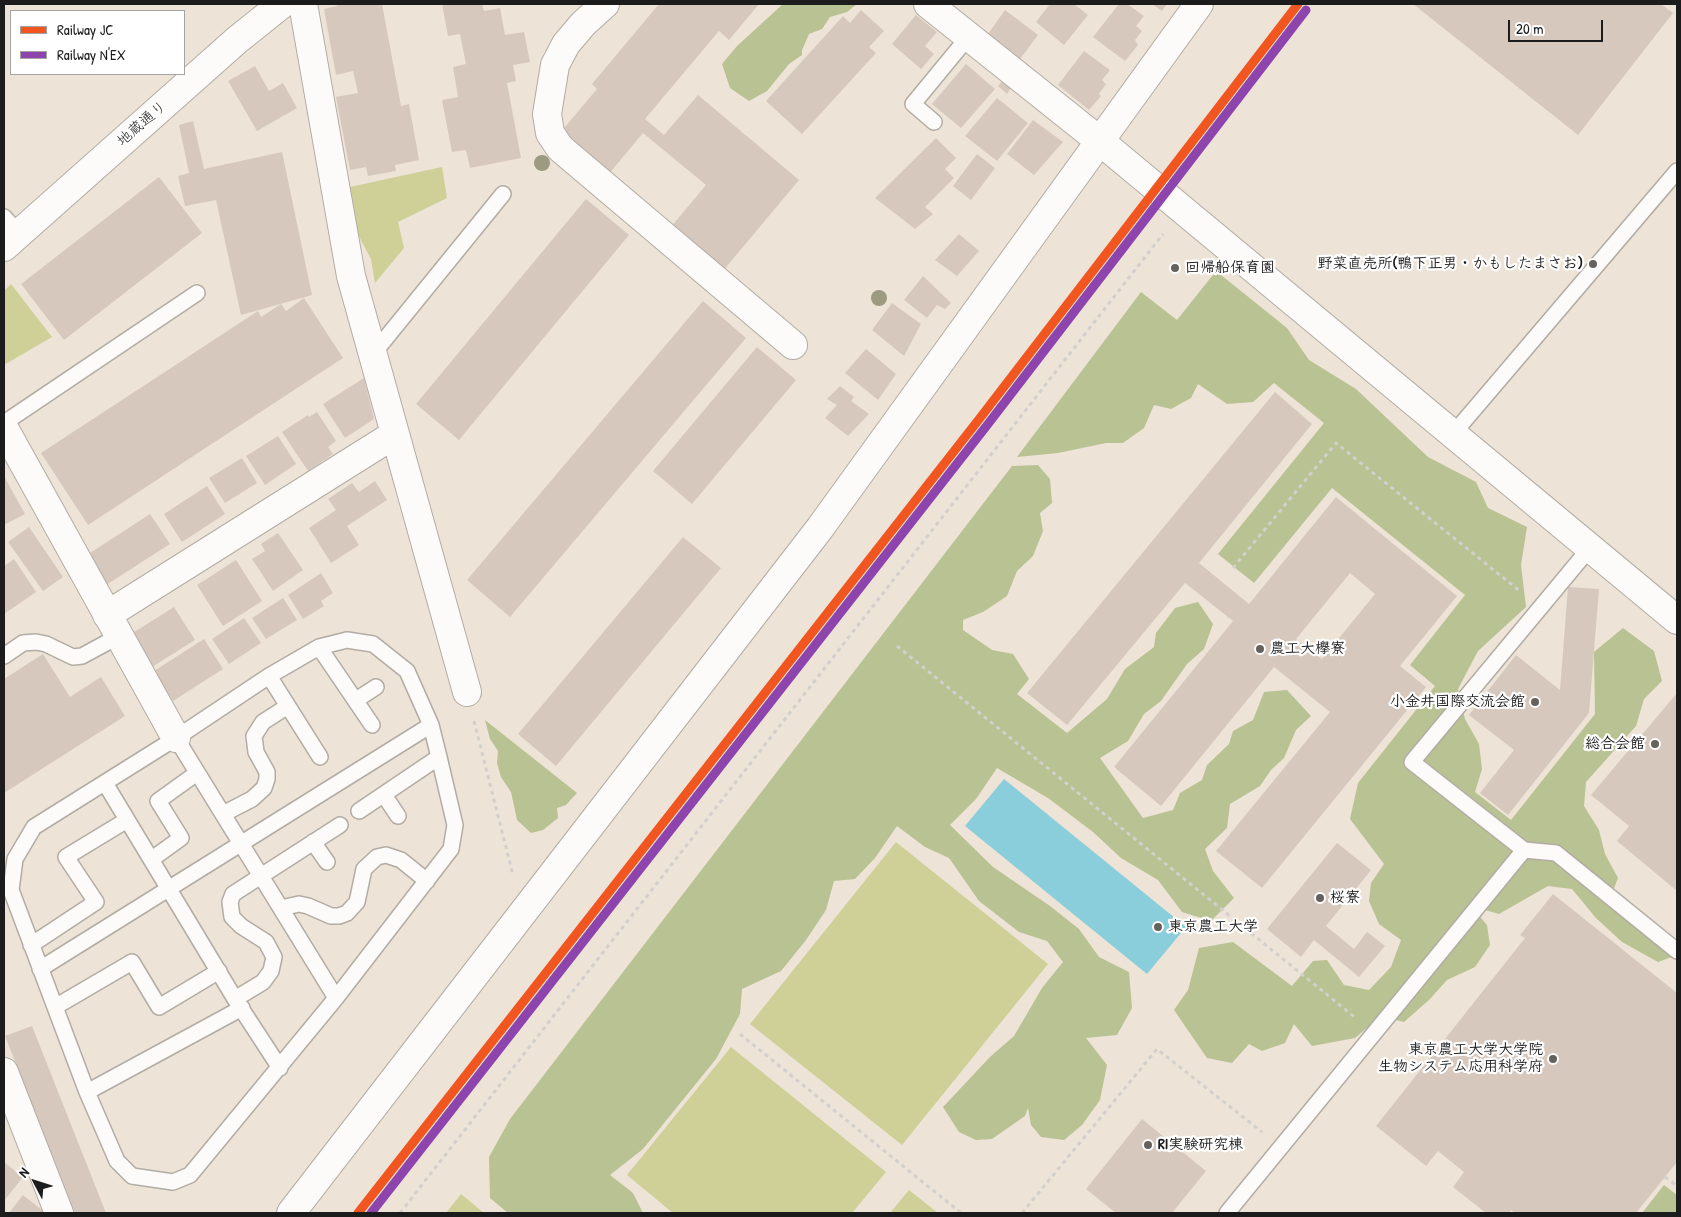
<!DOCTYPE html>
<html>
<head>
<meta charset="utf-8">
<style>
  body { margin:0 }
  #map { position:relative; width:1681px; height:1217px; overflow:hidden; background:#ede3d6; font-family:"Patrick Hand",sans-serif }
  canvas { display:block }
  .frame { position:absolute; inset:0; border:5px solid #1c1c1c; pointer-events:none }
  .legend { position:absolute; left:10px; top:10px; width:175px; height:65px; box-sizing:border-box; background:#fff; border:1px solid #a4a4a4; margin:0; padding:6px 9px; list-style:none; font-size:15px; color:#1c1c1c }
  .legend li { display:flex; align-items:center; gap:10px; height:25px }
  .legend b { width:25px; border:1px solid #a4a4a4 }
  .north { position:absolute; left:10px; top:1157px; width:50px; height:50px; -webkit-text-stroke:4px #fff; paint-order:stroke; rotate:310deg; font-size:14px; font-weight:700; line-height:20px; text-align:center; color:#1c1c1c }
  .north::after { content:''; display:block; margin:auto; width:18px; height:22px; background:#1c1c1c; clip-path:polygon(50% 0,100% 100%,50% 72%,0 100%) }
  .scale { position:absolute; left:1508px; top:20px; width:95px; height:22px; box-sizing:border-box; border:2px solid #1c1c1c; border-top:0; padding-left:6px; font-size:15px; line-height:18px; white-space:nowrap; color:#1c1c1c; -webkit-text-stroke:4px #fff; paint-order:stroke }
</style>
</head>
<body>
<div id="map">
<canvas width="1681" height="1217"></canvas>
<div class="frame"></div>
<ul class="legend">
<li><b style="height:6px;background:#f15620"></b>Railway JC</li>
<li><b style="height:6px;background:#8e44ad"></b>Railway N'EX</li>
</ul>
<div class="north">N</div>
<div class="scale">20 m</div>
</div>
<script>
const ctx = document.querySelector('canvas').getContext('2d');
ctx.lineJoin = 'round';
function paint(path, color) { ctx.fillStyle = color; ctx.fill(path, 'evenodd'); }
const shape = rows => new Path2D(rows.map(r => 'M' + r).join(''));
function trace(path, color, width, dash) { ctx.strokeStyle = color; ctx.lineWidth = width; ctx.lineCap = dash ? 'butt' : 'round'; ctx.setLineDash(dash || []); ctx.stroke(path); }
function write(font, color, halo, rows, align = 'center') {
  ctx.font = font + ' "Patrick Hand","Klee One",sans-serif'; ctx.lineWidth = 4.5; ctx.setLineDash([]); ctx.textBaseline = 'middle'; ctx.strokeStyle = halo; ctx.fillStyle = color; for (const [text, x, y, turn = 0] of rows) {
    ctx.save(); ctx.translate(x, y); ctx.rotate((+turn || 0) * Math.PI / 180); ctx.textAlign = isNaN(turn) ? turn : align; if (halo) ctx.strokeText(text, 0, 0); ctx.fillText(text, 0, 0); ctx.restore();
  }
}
const green = shape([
  [442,167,447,198,398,222,404,248,375,283,371,259,354,227,350,205,350,187],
  [11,284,52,337,4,365,4,291],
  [896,842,1048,964,902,1145,750,1024],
  [731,1047,886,1172,852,1213,673,1213,627,1175],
  [909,1190,938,1213,890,1213],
  [461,1194,484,1213,446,1213]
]);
const forest = shape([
  [783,4,857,4,847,12,830,17,822,29,809,34,802,50,802,55,789,64,767,91,749,101,730,88,722,64,737,46],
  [1216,271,1287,328,1309,360,1356,389,1428,457,1476,482,1488,508,1527,527,1521,565,1526,607,1478,651,1458,689,1465,719,1479,744,1482,769,1475,792,1511,820,1595,714,1594,652,1623,628,1654,651,1662,681,1644,699,1636,726,1586,782,1584,806,1599,830,1605,854,1618,878,1608,904,1672,957,1658,962,1622,942,1596,918,1572,889,1548,886,1499,914,1471,906,1487,925,1490,945,1475,967,1447,980,1430,999,1404,1022,1381,1016,1355,1038,1312,1046,1294,1024,1285,1043,1262,1051,1249,1044,1232,1063,1207,1058,1174,1010,1188,990,1199,948,1233,942,1292,986,1313,961,1327,960,1344,985,1369,990,1391,967,1401,940,1379,924,1369,901,1371,883,1384,864,1350,819,1358,783,1435,686,1410,665,1465,595,1332,488,1254,583,1218,554,1324,423,1274,383,1253,402,1227,404,1198,384,1191,398,1171,409,1154,405,1144,428,1123,443,1106,443,1058,453,1017,457,1141,292,1177,320],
  [1038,465,1050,479,1052,503,1040,513,1043,531,1033,556,1017,571,1007,596,983,612,963,620,963,630,992,650,1013,654,1029,679,1017,694,1067,733,1107,699,1125,669,1154,647,1156,633,1175,608,1198,602,1213,624,1204,649,1187,664,1161,701,1144,714,1128,741,1100,758,1143,818,1173,810,1180,793,1202,780,1207,765,1229,744,1233,731,1253,720,1264,692,1287,690,1311,716,1296,730,1284,758,1271,770,1260,786,1230,804,1227,828,1205,849,1213,871,1234,898,1211,921,1182,912,1158,880,1121,858,1093,832,1048,798,997,768,976,799,950,825,993,867,1050,906,1079,929,1099,957,1129,972,1132,1008,1117,1035,1086,1038,1107,1065,1100,1100,1082,1125,1064,1140,1041,1137,1031,1125,1028,1108,1025,1116,992,1139,976,1140,959,1132,943,1107,990,1057,1014,1036,1042,988,1063,962,1047,941,1019,932,979,901,949,858,925,847,897,826,875,858,855,879,834,881,826,910,806,940,781,971,742,989,740,1014,716,1059,643,1149,610,1175,633,1193,643,1213,508,1213,490,1198,489,1157,510,1119,1012,466],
  [485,720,577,793,566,805,557,808,558,818,543,830,531,833,517,820,511,792,501,777,497,763,498,751,490,739],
  [1664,1185,1677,1195,1677,1213,1642,1213]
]);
const water = shape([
  [1004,779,1186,927,1147,974,965,826]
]);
const building = shape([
  [336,4,382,4,401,106,409,104,419,160,395,165,396,171,368,176,366,167,350,170,336,97,358,93,353,71,336,75,324,9,337,6],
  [442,4,482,4,484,11,500,8,505,35,524,32,530,62,513,65,516,81,507,83,521,158,470,168,466,150,452,152,442,100,458,97,453,67,466,64,460,34,448,36],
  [659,4,759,4,729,40,719,31,645,119,664,135,698,95,799,180,722,272,670,228,706,185,643,133,608,175,559,134,597,89,592,84],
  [1050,4,1074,4,1088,15,1064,45,1036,22],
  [1119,4,1127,4,1144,16,1136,26,1142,31,1135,40,1138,45,1125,61,1093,37],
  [1152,4,1167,4,1162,11],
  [1413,4,1661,4,1673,13,1578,135],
  [861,10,884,31,869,47,876,53,802,134,766,101,843,16,850,23],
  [1005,10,1038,35,1020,59,988,34],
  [916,15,937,32,925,46,934,54,921,69,892,44],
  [1084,51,1110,70,1102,80,1106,84,1099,94,1101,96,1089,110,1058,85],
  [966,64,995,89,961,128,932,104],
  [255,66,269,91,283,83,297,108,257,131,228,81],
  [1005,78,1013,85,1007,94,998,86],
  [997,98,1028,123,997,161,965,136],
  [1033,120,1063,142,1034,175,1007,154],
  [193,121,204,169,282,152,312,295,241,315,216,200,185,206,178,176,189,173,179,125],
  [936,138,956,158,945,169,954,178,925,207,933,214,915,229,875,198],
  [977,154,995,168,971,200,953,186],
  [159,177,202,233,64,340,21,284],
  [586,199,629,235,459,440,416,404],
  [959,234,979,251,957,276,935,260],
  [923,276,951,303,945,309,937,305,927,318,904,300],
  [304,298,343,358,88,525,41,453,258,311,261,317,281,304,286,311],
  [703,301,746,338,510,617,467,580],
  [892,303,921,324,904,356,872,330],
  [757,347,796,380,692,504,653,471],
  [866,349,896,374,878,400,845,373],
  [364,378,374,419,345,438,323,404],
  [840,386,854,397,851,401,869,414,848,436,825,418,837,405,827,399],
  [1275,392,1312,424,1199,563,1249,604,1336,497,1457,596,1400,666,1426,687,1262,888,1216,851,1330,712,1274,667,1161,806,1114,767,1233,621,1185,583,1067,725,1027,693],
  [1350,573,1375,594,1322,659,1296,639],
  [317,412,336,441,328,447,333,454,308,471,282,432,308,415,309,417],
  [278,436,296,464,265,485,246,456],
  [242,458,257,483,225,503,209,478],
  [4,476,25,514,4,525],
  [375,481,387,500,347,526,359,545,331,563,309,528,336,510,328,499,352,483,359,492],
  [207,486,225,514,182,542,164,514],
  [150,514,170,544,106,585,87,555],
  [29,527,63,577,43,591,8,542],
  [278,533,303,570,273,591,252,559,265,551,261,544],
  [683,537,721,568,556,766,518,734],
  [14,559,36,592,4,614,4,566],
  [236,560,262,601,223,626,197,585],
  [321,573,333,593,321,601,324,606,303,619,288,595],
  [1568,587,1599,589,1589,713,1508,815,1480,793,1514,750,1469,715,1516,655,1560,690],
  [283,598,297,620,266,639,252,618],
  [174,607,195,640,152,667,131,634],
  [244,618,261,643,229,664,212,639],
  [204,639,223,669,173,701,154,671],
  [43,654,70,697,101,677,125,716,4,793,4,679],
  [1677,693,1677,891,1617,841,1629,826,1591,795],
  [1337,843,1371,870,1326,926,1354,949,1367,932,1385,946,1359,977,1314,940,1301,957,1267,929],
  [1553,894,1677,993,1677,1162,1636,1213,1515,1213,1511,1210,1509,1213,1486,1213,1453,1187,1464,1172,1438,1151,1426,1166,1376,1126,1525,938,1520,935],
  [32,1026,106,1213,75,1213,5,1036],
  [1142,1119,1206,1171,1172,1213,1116,1213,1086,1189],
  [4,1162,23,1177,4,1201],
  [23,1195,46,1213,9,1213]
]);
const path = shape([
  [1233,568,1336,443,1521,592],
  [897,646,1357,1019],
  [474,721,513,875],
  [740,1034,961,1213],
  [1665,1177,1677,1186],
  [400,1213,1163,234],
  [1022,1213,1157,1049,1262,1132]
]);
const service = shape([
  [934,122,913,104,969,36],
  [4,217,18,233],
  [373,354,503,194],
  [4,423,197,293],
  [1453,434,1677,171],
  [1589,549,1412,762,1524,850,1556,853,1677,951],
  [347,640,373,644,407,671,431,725,439,757,455,825,451,849,336,998,190,1175,173,1182,132,1176,117,1161,87,1092,11,890,15,859,34,827,176,738,269,676,319,647,347,640],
  [319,647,372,725],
  [4,656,23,643,36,642,46,644,73,657,82,656,119,636],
  [269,676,320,757],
  [356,700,376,687],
  [176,738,336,998],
  [105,783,235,999,280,1068],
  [384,795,398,816],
  [359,811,439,757],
  [223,814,252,799,264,788,267,779,267,772,256,752,254,736,263,722,288,706],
  [313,842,327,862],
  [152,859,181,838,158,801,197,773],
  [281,908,299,904,308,906,331,916,339,916,347,913,357,902,364,869,377,857,386,855,401,860,427,881],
  [31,945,96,902,66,857,127,820],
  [40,969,431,725],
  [235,999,263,982,271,971,274,957,266,942,241,926,232,917,230,902,233,894,340,825],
  [55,1007,132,962,159,1007,219,971],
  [87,1092,242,1008],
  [1227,1213,1524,850]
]);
const minor = shape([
  [303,4,351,276,467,692],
  [605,4,583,24,566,44,555,65,547,114,550,133,560,148,793,345],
  [928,4,1101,142,1677,620],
  [4,247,237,40,282,4],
  [4,428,176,738],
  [107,615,395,434],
  [4,1072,59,1213],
  [291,1213,820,528,1199,4]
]);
const rail1 = shape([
  [358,1213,980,418,1298,4]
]);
const rail2 = shape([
  [371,1213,988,424,1306,10]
]);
const trees = [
  [542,163],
  [879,298]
];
const markers = [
  [1593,264,5,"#65625d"],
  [1175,268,5,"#65625d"],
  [1260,649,5,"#65625d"],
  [1535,702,5,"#65625d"],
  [1655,744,5,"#65625d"],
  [1320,898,5,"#65625d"],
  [1158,927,5,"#65625d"],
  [1553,1059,5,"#65625d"],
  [1148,1145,5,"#65625d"]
];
const streetNames = [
  ["地蔵通り",142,124,-41]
];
const poiNames = [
  ["野菜直売所(鴨下正男・かもしたまさお)",1583,264,"right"],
  ["回帰船保育園",1185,268],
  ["農工大欅寮",1270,649],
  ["小金井国際交流会館",1525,702,"right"],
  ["総合会館",1645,744,"right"],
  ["桜寮",1330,898],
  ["東京農工大学",1168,927],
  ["東京農工大学大学院",1543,1050,"right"],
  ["生物システム応用科学府",1543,1067,"right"],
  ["RI実験研究棟",1158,1145]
];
paint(green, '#ced097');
paint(forest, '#b9c292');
paint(water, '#8acedb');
paint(building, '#d7c8be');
trace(service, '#b2aca4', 18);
trace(minor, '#b2aca4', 30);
trace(path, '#d2cfcc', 3, [4, 4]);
trace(service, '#fcfbf9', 15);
trace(minor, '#fcfbf9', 28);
trace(rail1, '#f15620', 9);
trace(rail2, '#8e44ad', 9);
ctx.fillStyle = '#9c9a80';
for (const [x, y] of trees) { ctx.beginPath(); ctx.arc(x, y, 8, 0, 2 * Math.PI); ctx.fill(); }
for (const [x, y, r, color] of markers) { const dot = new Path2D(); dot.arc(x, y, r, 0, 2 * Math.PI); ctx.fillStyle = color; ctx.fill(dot); trace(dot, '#fff', 2); }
write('15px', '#1c1c1c', '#fff', streetNames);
write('bold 15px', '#1c1c1c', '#fff', poiNames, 'left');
</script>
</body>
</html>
